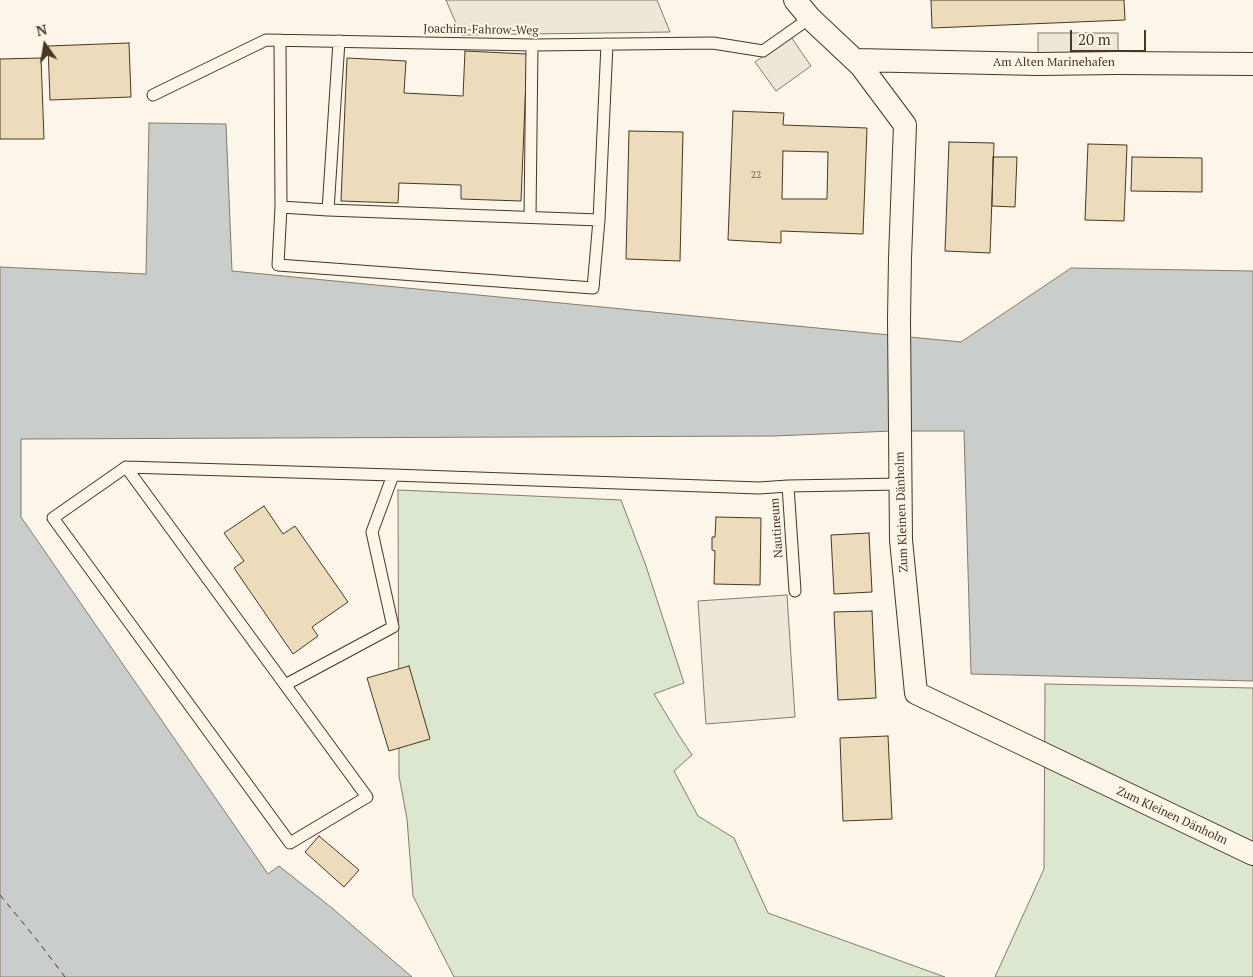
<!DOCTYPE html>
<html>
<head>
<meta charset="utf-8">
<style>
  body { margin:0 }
  #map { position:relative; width:1253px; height:977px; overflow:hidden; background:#fbf6e9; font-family:"PT Serif",serif }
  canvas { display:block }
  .north { position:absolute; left:20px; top:20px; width:50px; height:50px; -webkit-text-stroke:4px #fbf6e9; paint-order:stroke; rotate:347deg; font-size:14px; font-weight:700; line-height:20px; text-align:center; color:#4a3520 }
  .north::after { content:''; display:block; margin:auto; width:18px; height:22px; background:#4a3520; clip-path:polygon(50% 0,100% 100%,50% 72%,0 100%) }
  .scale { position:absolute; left:1070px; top:30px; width:76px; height:22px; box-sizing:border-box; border:2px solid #4a3520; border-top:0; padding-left:6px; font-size:15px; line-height:18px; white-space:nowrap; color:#4a3520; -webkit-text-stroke:4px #fbf6e9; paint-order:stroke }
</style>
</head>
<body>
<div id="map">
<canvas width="1253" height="977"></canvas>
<div class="north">N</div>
<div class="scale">20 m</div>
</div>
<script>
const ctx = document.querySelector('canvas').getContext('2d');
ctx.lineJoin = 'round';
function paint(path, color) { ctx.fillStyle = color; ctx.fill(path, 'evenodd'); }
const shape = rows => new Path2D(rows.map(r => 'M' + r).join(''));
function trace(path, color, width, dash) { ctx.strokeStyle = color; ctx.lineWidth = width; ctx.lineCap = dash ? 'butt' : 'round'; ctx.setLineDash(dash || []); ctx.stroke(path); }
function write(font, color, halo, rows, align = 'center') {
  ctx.font = font + ' "PT Serif",serif'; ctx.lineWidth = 4; ctx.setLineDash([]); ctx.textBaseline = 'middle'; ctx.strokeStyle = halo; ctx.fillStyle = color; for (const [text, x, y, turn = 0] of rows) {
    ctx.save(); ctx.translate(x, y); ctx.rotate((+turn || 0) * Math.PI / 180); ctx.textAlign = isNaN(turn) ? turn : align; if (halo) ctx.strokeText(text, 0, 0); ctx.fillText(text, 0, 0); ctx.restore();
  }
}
const green = shape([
  [398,490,621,500,646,566,684,683,654,694,680,737,692,755,674,771,698,816,734,838,768,913,945,977,454,977,413,896,407,819,399,776,398,490],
  [1045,684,1253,688,1253,977,995,977,1044,869,1045,684]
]);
const parking = shape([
  [446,0,657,0,670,32,461,35,446,0],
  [1038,33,1118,33,1118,63,1038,64,1038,33],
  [791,37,811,66,776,91,755,62,791,37],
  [787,595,795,717,706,724,698,601,787,595]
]);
const water = shape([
  [149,123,226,124,232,271,961,342,1071,268,1253,271,1253,681,971,674,964,431,892,431,774,436,21,439,21,517,268,874,279,866,332,908,412,977,0,977,0,267,146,274,149,123]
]);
const ferry = shape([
  [0,895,37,940,65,977]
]);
const building = shape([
  [931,0,1124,0,1125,20,932,28,931,0],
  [129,43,131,97,50,100,48,46,129,43],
  [465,51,527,54,521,201,461,199,461,185,399,183,398,203,341,201,347,58,406,61,404,93,463,96,465,51],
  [41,58,44,139,0,139,0,59,41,58],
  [733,111,784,113,783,125,867,128,863,234,781,231,781,243,728,240,733,111],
  [783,151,828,152,827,199,782,199,783,151],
  [629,131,683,132,680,261,626,259,629,131],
  [949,142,994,143,990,253,945,251,949,142],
  [1088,144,1127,145,1124,221,1085,220,1088,144],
  [993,157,1017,157,1015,207,992,206,993,157],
  [1132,157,1202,158,1202,192,1131,191,1132,157],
  [264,506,283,534,295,526,348,602,312,627,318,636,293,654,234,568,244,561,224,533,264,506],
  [716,517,761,518,760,585,714,584,715,551,712,550,712,537,715,537,716,517],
  [869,533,872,592,834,594,831,535,869,533],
  [872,611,876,698,838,700,834,612,872,611],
  [409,666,430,739,389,751,367,678,409,666],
  [888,736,892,819,843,821,840,738,888,736],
  [319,836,359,870,344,887,305,852,319,836]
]);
const service = shape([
  [280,40,281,207],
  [339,41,328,210,599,220,607,44],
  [153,95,266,40,532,45,713,43,763,51,810,18],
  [328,210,281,207,278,265,593,288,599,220],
  [530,217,532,45],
  [126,467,367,797,290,843,53,518,126,467,393,475,759,488,788,486,900,484],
  [788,486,795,591],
  [285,685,393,627,372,532,393,475]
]);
const minor = shape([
  [795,0,810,18,861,66,905,125,900,258,899,320,901,540,916,693,1253,854],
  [856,60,1038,64,1118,63,1253,64]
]);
const numberNames = [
  ["22",756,175]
];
const streetNames = [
  ["Joachim-Fahrow-Weg",481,30,1],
  ["Am Alten Marinehafen",1054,63],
  ["Zum Kleinen Dänholm",902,512,-92],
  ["Nautineum",777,528,-94],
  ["Zum Kleinen Dänholm",1172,816,25]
];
paint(green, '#dce7d0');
trace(green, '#887966', 1);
paint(parking, '#ede7d9');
trace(parking, '#887966', 1);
paint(water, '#c9cecd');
trace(water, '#887966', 1);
trace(ferry, '#4a3520', 1, [6, 5]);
paint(building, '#ecdcbc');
trace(building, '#4a3520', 1);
trace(service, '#4a3520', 13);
trace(minor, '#4a3520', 24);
trace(service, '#fbf6e9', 11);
trace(minor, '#fbf6e9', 22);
write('10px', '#725f47', null, numberNames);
write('12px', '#4a3520', '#fbf6e9', streetNames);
</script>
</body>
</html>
